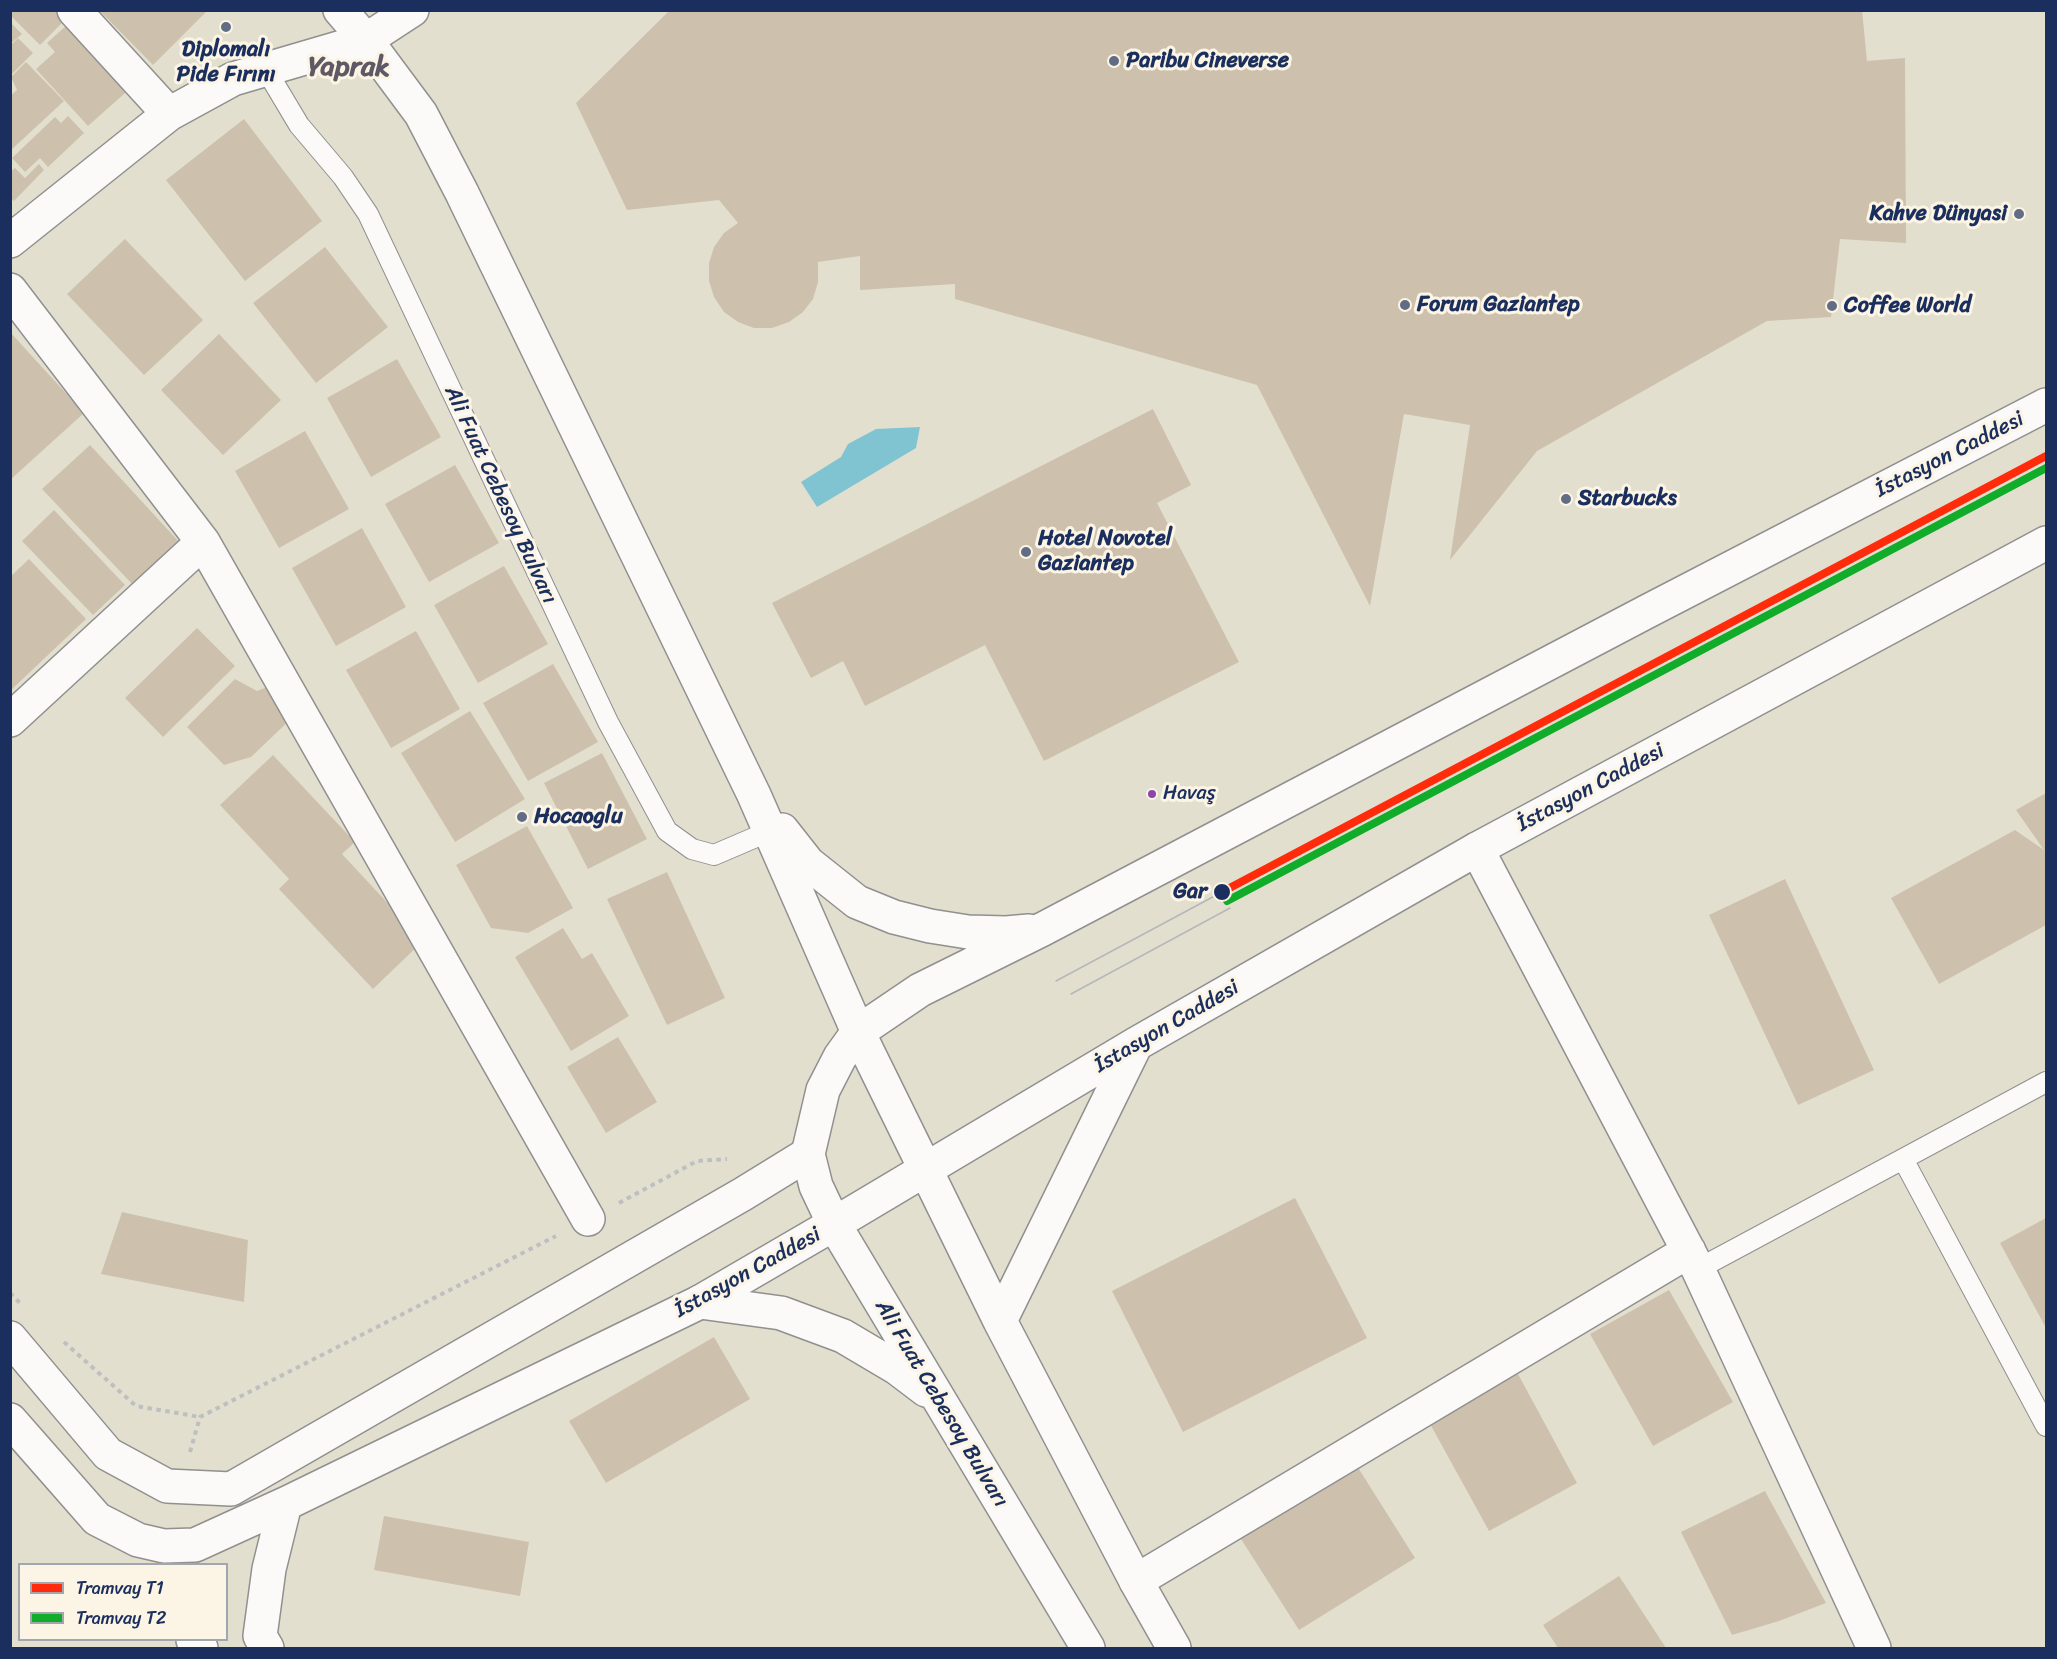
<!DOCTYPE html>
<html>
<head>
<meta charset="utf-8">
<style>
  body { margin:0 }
  #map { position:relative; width:2057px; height:1659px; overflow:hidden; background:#e3dfce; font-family:Sriracha,sans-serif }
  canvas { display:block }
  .frame { position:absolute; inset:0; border:12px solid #1b2f5e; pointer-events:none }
  .legend { position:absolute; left:18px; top:1563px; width:210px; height:78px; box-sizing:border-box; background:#fcf5e5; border:2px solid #a2a6af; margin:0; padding:8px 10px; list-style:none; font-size:18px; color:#1b2f5e }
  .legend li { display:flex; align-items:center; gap:12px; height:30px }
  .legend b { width:30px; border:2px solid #a2a6af }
</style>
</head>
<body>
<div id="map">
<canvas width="2057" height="1659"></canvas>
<div class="frame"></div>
<ul class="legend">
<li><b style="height:8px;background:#ff2b0a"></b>Tramvay T1</li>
<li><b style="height:8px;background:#10ac2a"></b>Tramvay T2</li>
</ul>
</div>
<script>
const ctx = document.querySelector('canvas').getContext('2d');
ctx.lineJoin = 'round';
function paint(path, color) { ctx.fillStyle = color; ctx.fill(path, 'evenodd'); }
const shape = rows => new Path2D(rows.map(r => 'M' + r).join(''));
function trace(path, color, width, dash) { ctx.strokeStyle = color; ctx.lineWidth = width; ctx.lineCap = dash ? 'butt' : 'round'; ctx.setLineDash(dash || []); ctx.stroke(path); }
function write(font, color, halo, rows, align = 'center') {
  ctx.font = font + ' Sriracha,sans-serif'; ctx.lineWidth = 6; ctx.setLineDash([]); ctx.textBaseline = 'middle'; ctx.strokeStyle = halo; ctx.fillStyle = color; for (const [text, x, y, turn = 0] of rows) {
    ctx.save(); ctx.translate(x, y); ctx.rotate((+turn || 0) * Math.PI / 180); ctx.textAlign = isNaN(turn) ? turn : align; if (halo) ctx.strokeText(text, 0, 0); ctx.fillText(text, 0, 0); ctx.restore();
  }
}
const water = shape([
  [920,427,916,448,817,507,801,482,841,457,848,444,876,429]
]);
const building = shape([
  [10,10,59,10,67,18,40,45,10,15],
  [99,10,208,10,153,65],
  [670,10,1862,10,1867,61,1905,58,1906,243,1840,239,1831,317,1767,321,1537,451,1450,560,1470,425,1404,414,1370,606,1257,385,955,299,955,284,860,290,860,256,818,262,818,282,813,299,803,312,789,322,772,328,754,328,738,322,724,312,714,297,709,281,709,263,714,247,724,233,738,223,719,200,627,210,576,103],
  [10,22,22,34,10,44],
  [67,25,133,86,88,126,36,69,55,52,47,43],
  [18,38,33,53,10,76,10,46],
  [26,62,64,101,10,151,10,96,17,90,11,77],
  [68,116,84,133,48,167,40,158,25,172,12,158,55,117,61,123],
  [244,119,322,221,245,281,166,180],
  [39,164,44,170,14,201,10,198,10,172,15,168,25,178],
  [125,239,203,320,144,375,67,294],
  [325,247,388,327,316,383,253,303],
  [10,332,84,413,10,480],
  [219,334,281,400,223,455,161,390],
  [397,359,441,437,371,477,327,398],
  [1153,409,1191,485,1157,503,1239,662,1044,761,985,645,865,706,843,661,811,678,772,603],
  [305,431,349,509,279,548,235,471],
  [90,445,181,544,134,586,42,489],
  [455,465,499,543,429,582,385,504],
  [54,510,125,585,93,615,22,541],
  [362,528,406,607,336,646,292,568],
  [29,559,86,619,10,691,10,577],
  [504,566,548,644,478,683,434,605],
  [197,628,235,666,163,737,125,698],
  [416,631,460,709,391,748,346,670],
  [553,664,598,742,528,781,483,703],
  [235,679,257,691,267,687,294,716,251,757,224,765,187,727],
  [470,711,525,799,455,842,401,753],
  [602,753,647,839,588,869,544,783],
  [273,755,355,842,342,854,423,941,373,989,279,889,289,879,220,805],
  [2046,793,2046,925,1939,984,1891,898,2015,830,2044,850,2016,810],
  [527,826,573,908,528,933,491,928,456,865],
  [667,872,725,998,667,1025,607,899],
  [1785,879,1874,1070,1798,1105,1709,915],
  [563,928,582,959,592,953,629,1016,571,1051,515,957],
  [618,1037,657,1102,606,1133,567,1067],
  [1295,1198,1367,1338,1183,1432,1112,1291],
  [122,1212,248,1240,244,1302,101,1274],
  [2046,1218,2046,1328,2000,1243],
  [1669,1290,1733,1402,1653,1446,1590,1334],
  [714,1337,750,1399,606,1483,569,1421],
  [1518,1374,1577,1483,1489,1531,1429,1422],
  [1357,1466,1415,1558,1299,1630,1241,1539],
  [1765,1491,1826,1603,1779,1621,1732,1635,1681,1532],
  [384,1516,529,1542,520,1596,374,1570],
  [1619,1576,1666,1648,1558,1648,1543,1625]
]);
const path = shape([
  [619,1203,697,1161,727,1159],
  [10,1293,20,1303],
  [64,1342,136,1406,200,1417],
  [190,1452,200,1417,556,1236]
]);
const service = shape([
  [265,68,299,125,343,177,368,214,608,722,667,831,692,849,714,855,770,831],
  [2046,1082,1903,1159,2046,1426],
  [1698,1269,1903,1159]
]);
const minor = shape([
  [74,10,169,114],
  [10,241,169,114,233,79,366,40,412,10],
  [10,290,203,542,588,1219],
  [10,720,203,542],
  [1477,849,1698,1269,1874,1648],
  [10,1338,108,1454,167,1486,231,1489,743,1194,808,1154],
  [10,1420,97,1519,138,1540,164,1546,195,1545,285,1504,700,1302,834,1224],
  [1136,1581,1689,1251],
  [193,1640,201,1648],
  [267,1648,260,1636,269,1569,285,1504]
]);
const tertiary = shape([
  [340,10,366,40,421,114,462,193,754,795,858,1032,1000,1321,1136,1581,1174,1648],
  [782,830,808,863,857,902,894,917,930,926,968,932,1006,933,1029,931],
  [834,1224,1136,1044,1477,849,2046,543],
  [700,1302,781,1313,843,1336,897,1368,926,1390],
  [1000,1321,1136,1044],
  [1088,1648,834,1224,816,1186,808,1154,823,1090,840,1057,858,1032,920,990,1043,929,1648,611,2046,405]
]);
const tram = shape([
  [1056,981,1222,892],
  [1071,994,1230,908]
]);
const tram1 = shape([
  [1222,892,2046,456]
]);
const tram2 = shape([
  [1227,901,2046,468]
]);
const markers = [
  [226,27,6,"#616d85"],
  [1114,61,6,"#616d85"],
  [2019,214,6,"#616d85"],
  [1405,305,6,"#616d85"],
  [1832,306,6,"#616d85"],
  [1566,499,6,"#616d85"],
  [1026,552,6,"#616d85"],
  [1152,794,5,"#8e44ad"],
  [522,817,6,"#616d85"],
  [1222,892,9,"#1b2f5e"]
];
const busNames = [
  ["Havaş",1163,794]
];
const poiNames = [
  ["Diplomalı",226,50,"center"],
  ["Pide Fırını",226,75,"center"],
  ["Paribu Cineverse",1126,61],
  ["Kahve Dünyasi",2007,214,"right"],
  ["Forum Gaziantep",1417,305],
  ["Coffee World",1844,306],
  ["Starbucks",1578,499],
  ["Hotel Novotel",1038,539],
  ["Gaziantep",1038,564],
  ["Hocaoglu",534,817]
];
const streetNames = [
  ["İstasyon Caddesi",1950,455,-27],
  ["Ali Fuat Cebesoy Bulvarı",500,495,65],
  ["İstasyon Caddesi",1591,788,-28],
  ["İstasyon Caddesi",1167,1027,-30],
  ["İstasyon Caddesi",748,1273,-29],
  ["Ali Fuat Cebesoy Bulvarı",941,1404,59]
];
const stopNames = [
  ["Gar",1207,892]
];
const districtNames = [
  ["Yaprak",349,68]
];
paint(water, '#80c4d2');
paint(building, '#cdc1ae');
trace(service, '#8f908f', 22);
trace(minor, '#8f908f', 36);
trace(tertiary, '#8f908f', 36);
trace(path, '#bebfc0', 4, [4.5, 4.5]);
trace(service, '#fbfaf8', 20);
trace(minor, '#fbfaf8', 33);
trace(tertiary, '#fbfaf8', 33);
trace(tram, '#b5b7ba', 1.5);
trace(tram1, '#ff2b0a', 8);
trace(tram2, '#10ac2a', 8);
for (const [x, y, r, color] of markers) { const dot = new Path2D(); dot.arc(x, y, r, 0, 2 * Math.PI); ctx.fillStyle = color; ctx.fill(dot); trace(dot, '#fcf5e5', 2); }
write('20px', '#1b2f5e', '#fcf5e5', busNames, 'left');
write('bold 22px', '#1b2f5e', '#fcf5e5', poiNames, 'left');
write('22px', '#1b2f5e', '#fcf5e5', streetNames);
write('bold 22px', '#1b2f5e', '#fcf5e5', stopNames, 'right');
write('bold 28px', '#5f5965', '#fcf5e5', districtNames);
</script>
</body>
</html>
